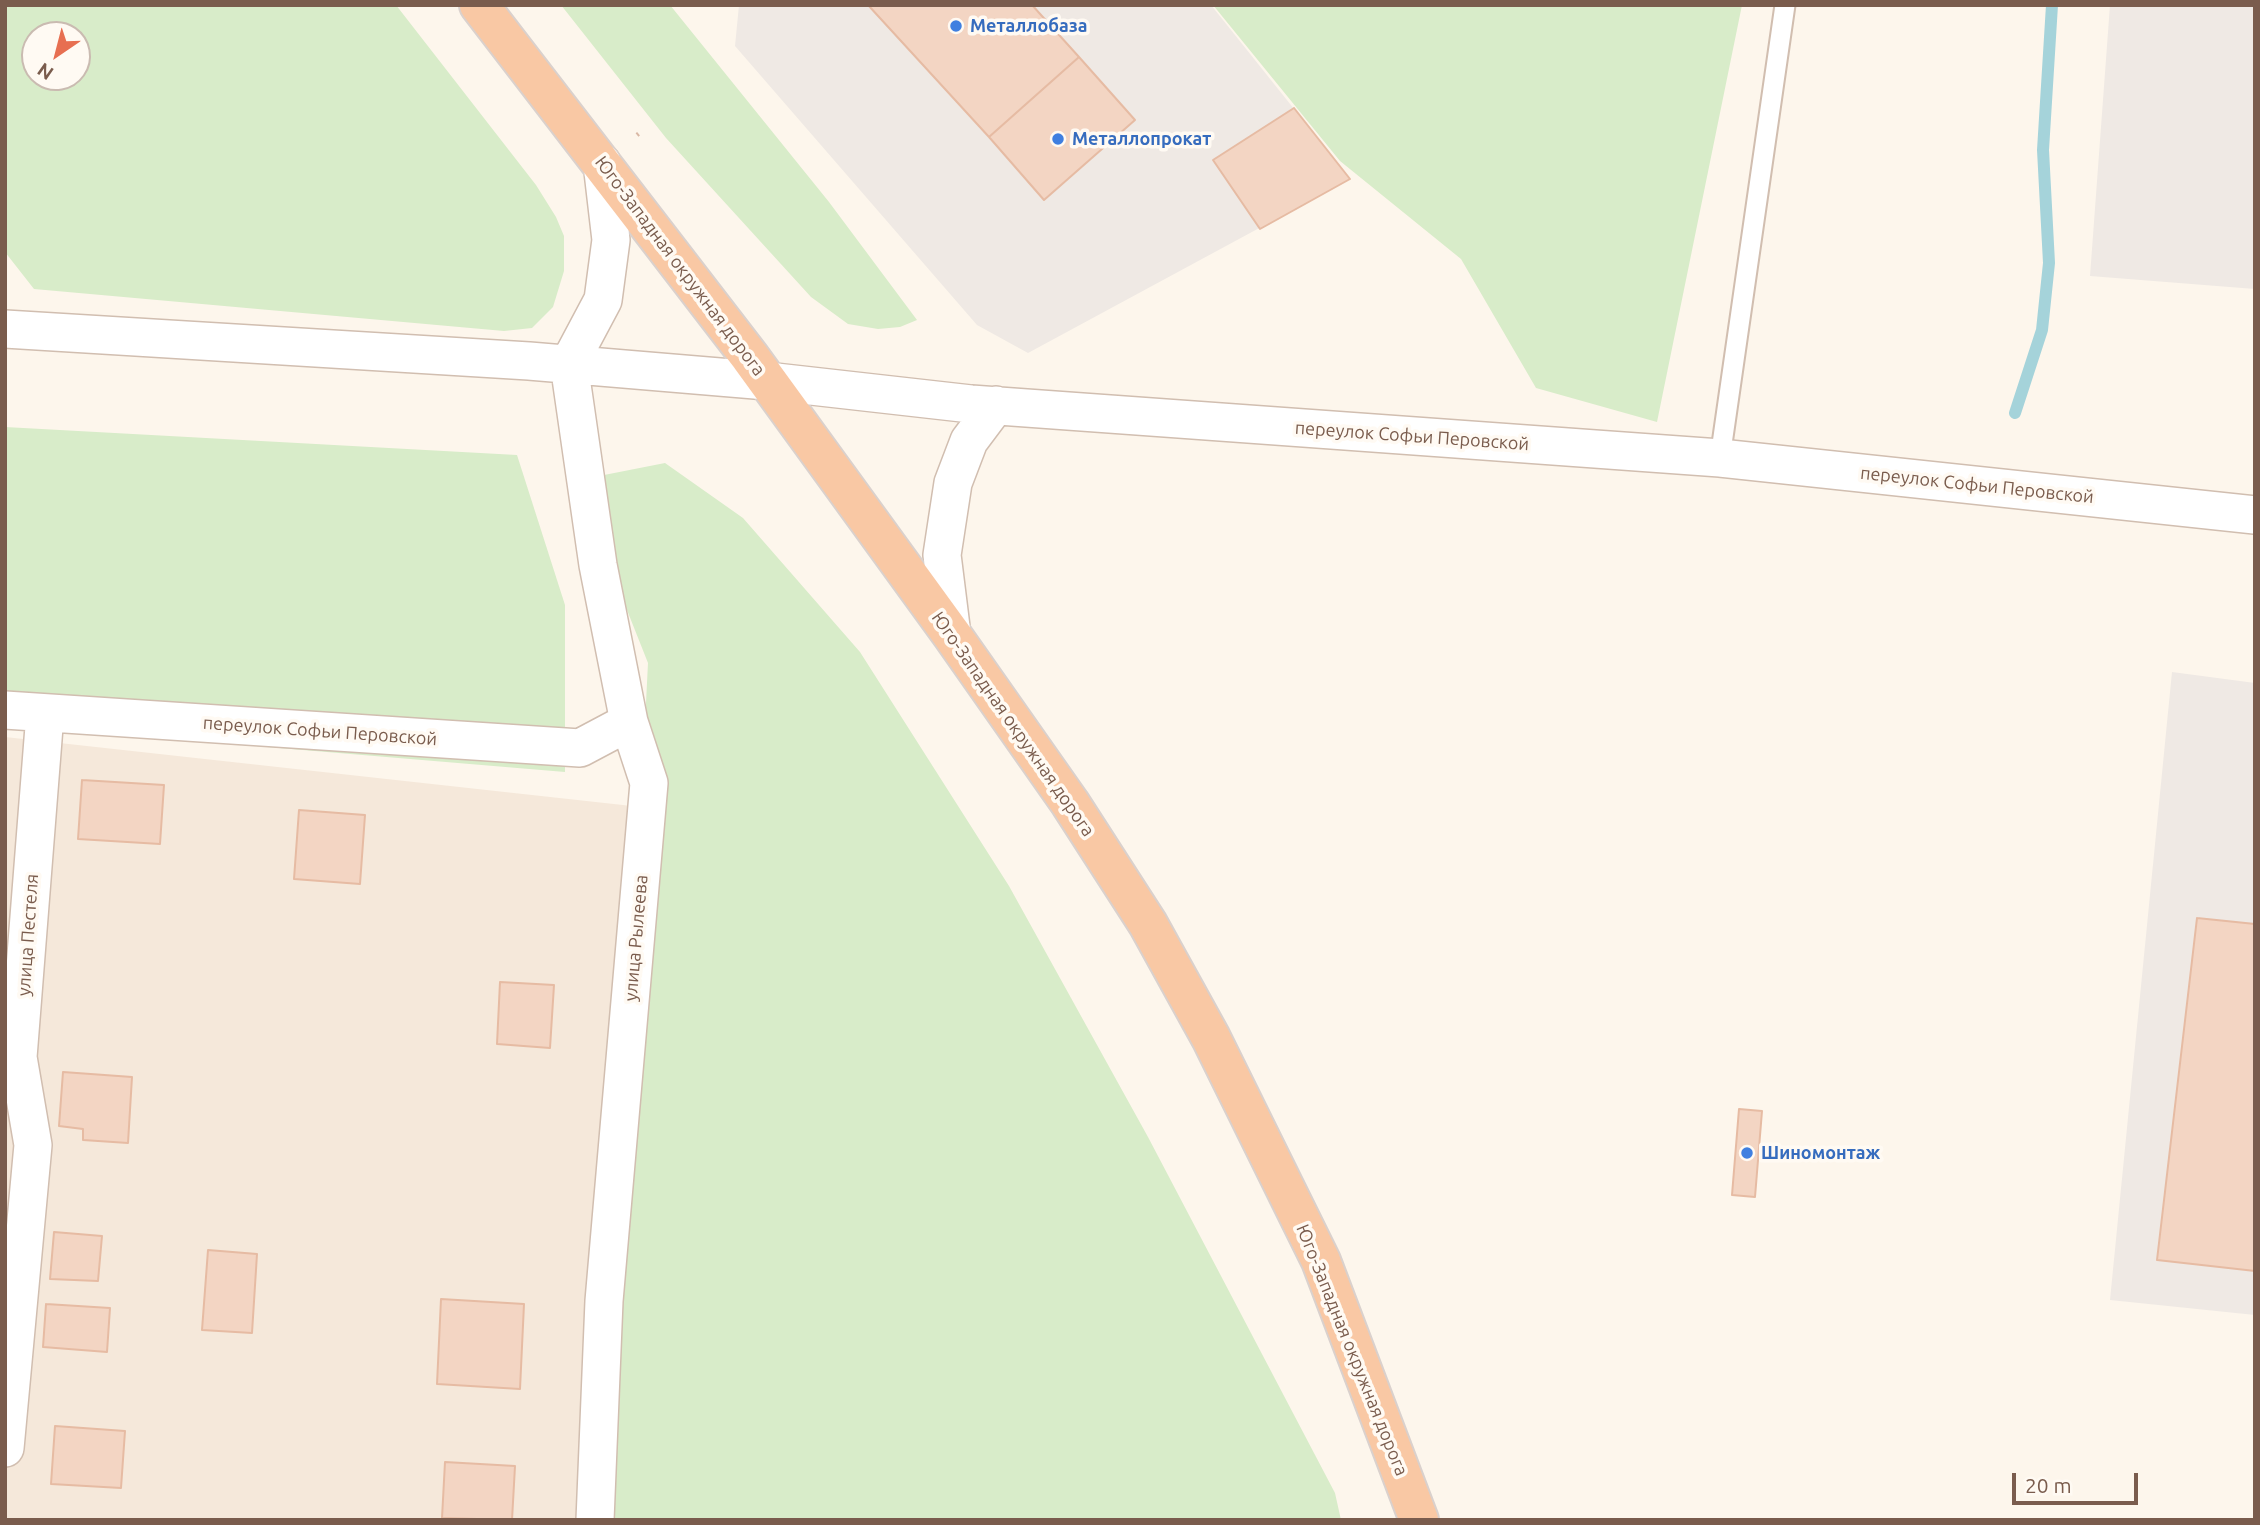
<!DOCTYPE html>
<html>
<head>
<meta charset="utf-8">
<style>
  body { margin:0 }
  #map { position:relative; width:2260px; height:1525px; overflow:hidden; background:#fdf6ec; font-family:Ubuntu,sans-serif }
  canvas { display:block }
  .frame { position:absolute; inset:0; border:7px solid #7a5c4d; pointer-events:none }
  .north { position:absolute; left:21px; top:21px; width:70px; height:70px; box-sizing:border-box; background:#fffaf3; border:2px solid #cabbb1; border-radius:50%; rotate:215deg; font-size:19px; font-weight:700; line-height:28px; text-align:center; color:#7a5c4d }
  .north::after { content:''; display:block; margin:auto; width:24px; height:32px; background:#e76f51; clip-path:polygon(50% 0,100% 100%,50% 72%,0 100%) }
  .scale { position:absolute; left:2012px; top:1473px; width:126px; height:32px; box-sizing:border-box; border:4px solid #7a5c4d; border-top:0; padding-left:9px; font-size:21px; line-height:24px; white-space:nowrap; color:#7a5c4d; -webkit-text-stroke:5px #fffaf3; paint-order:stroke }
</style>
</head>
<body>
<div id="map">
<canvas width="2260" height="1525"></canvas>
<div class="frame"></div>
<div class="north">N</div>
<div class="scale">20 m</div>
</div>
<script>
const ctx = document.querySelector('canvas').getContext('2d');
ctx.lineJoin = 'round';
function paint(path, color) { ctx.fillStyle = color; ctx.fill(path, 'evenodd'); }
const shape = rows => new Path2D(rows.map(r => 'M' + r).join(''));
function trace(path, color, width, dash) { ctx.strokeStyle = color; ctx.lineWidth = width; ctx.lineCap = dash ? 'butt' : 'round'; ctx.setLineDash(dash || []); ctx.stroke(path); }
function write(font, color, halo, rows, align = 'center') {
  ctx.font = font + ' Ubuntu,sans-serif'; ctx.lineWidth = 7; ctx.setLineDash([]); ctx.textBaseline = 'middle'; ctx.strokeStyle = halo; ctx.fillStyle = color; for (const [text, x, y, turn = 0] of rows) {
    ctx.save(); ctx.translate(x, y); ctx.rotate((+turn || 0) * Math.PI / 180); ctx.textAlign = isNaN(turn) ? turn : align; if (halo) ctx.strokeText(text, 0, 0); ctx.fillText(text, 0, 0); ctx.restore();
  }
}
const residential = shape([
  [5,737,641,807,605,1520,5,1520]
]);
const industrial = shape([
  [739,5,1211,5,1350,179,1028,353,977,325,735,46],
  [2110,5,2255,5,2255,289,2090,276],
  [2172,672,2255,683,2255,1315,2110,1300]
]);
const green = shape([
  [5,5,396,5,536,185,556,217,564,236,564,271,553,307,532,328,504,331,34,289,5,252],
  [35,35,77,35,77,77,35,77],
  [561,5,670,5,829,202,917,320,900,327,878,329,848,324,811,297,666,138],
  [1213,5,1742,5,1657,422,1536,388,1461,259,1340,161],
  [5,427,517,455,565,605,565,772,5,725],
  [665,463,743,518,860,652,1009,886,1148,1137,1335,1493,1341,1520,605,1520,648,663,604,552,599,476]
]);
const stream = shape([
  [2015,413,2042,330,2049,263,2043,150,2052,5]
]);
const building = shape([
  [868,5,1032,5,1079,57,989,137,868,5],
  [1079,57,1135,120,1044,200,989,137,1079,57],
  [1294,108,1350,179,1260,229,1213,160,1294,108],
  [82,780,164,785,160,844,78,839,82,780],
  [299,810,365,815,360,884,294,879,299,810],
  [2197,918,2255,924,2255,1271,2157,1260,2197,918],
  [500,982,554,985,550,1048,497,1044,500,982],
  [63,1072,132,1077,128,1143,83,1140,83,1129,59,1126,63,1072],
  [1739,1109,1762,1111,1755,1197,1732,1195,1739,1109],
  [54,1232,102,1236,98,1281,50,1279,54,1232],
  [208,1250,257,1254,252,1333,202,1330,208,1250],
  [441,1299,524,1304,520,1389,437,1384,441,1299],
  [46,1304,110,1308,107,1352,43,1347,46,1304],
  [55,1426,125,1431,121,1488,51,1484,55,1426],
  [445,1462,515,1466,512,1520,442,1518,445,1462]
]);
const path = shape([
  [637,135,642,131]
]);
const service = shape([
  [1720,458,1785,5]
]);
const minor = shape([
  [5,329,529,361,767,381,971,404,1720,458,2255,515],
  [569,364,598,565,629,722,649,783,604,1301,595,1520],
  [569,364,603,300,611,240,602,163],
  [952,635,942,555,953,483,969,441,996,405],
  [5,710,580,748,629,722],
  [5,1448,33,1145,18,1057,45,714]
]);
const trunk = shape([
  [479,5,750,357,952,635,1070,803,1148,924,1211,1038,1321,1261,1419,1520]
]);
const markers = [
  [956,26,7,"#3f7fe0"],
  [1058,139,7,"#3f7fe0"],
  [1747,1153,7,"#3f7fe0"]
];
const shopNames = [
  ["Металлобаза",970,26],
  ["Металлопрокат",1072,139],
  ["Шиномонтаж",1761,1153]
];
const streetNames = [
  ["Юго-Западная окружная дорога",680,266,53],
  ["переулок Софьи Перовской",1412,436,4],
  ["переулок Софьи Перовской",1977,485,6],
  ["Юго-Западная окружная дорога",1013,724,55],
  ["переулок Софьи Перовской",320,731,4],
  ["улица Пестеля",28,935,-86],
  ["улица Рылеева",636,938,-85],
  ["Юго-Западная окружная дорога",1352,1350,68]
];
paint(residential, '#f5e8da');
paint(industrial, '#efe9e4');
paint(green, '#d8ecc9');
trace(stream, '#a5d3da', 12);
paint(building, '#f3d5c3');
trace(building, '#e6bba3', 2);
trace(service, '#d1beb0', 23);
trace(minor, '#d1beb0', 40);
trace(trunk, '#dad1cd', 42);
trace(path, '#d9b8a5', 4.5, [2, 5]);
trace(service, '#fff', 19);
trace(minor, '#fff', 37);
trace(trunk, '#f9c8a4', 38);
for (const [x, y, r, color] of markers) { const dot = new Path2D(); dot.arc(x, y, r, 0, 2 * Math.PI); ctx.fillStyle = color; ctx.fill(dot); trace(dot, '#fffaf3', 2.5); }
write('bold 18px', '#366cbe', '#fffaf3', shopNames, 'left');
write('18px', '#7a5c4d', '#fffaf3', streetNames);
</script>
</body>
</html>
